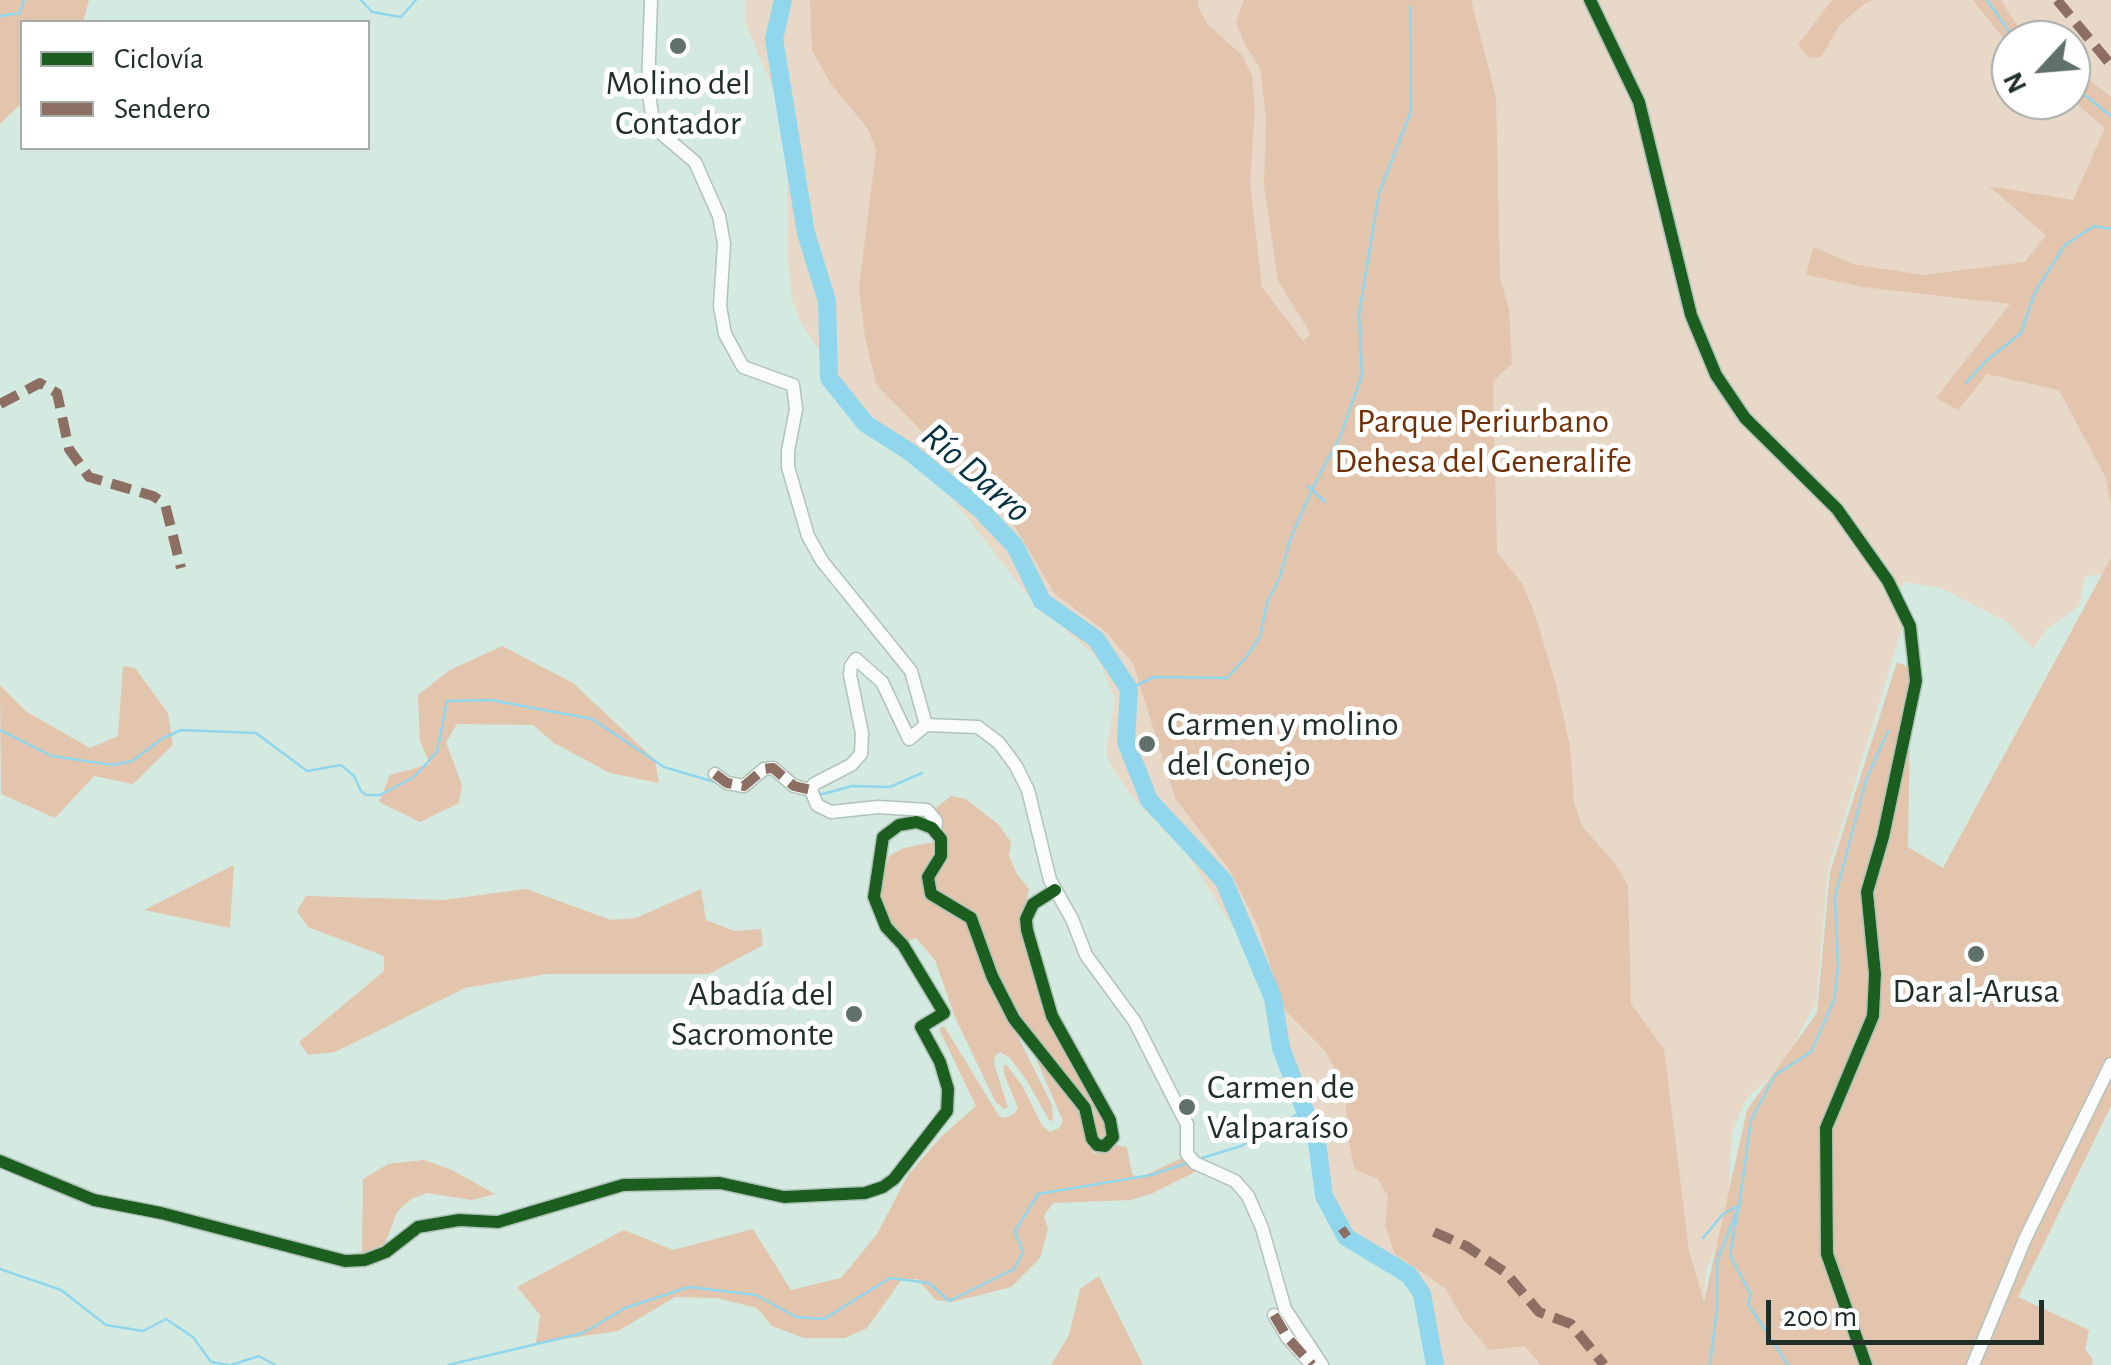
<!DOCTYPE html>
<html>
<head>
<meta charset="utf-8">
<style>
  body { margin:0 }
  #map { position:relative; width:2111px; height:1365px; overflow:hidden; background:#d4eae0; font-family:"Alegreya Sans",sans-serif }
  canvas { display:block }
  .legend { position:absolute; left:20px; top:20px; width:350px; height:130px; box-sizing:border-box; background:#fff; border:2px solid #a6aca9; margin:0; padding:12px 18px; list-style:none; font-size:30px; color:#203029 }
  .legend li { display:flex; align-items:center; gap:20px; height:50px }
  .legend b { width:50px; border:2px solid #a6aca9 }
  .north { position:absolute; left:1991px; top:20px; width:100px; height:100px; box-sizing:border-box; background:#fff; border:2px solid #a6aca9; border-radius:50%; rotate:244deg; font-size:28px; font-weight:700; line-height:40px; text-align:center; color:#203029 }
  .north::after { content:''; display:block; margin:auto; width:35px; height:45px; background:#5f7169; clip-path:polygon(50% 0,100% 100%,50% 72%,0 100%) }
  .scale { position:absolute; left:1766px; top:1300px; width:278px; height:45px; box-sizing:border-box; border:5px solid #203029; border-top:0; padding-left:12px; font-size:30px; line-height:35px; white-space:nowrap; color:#203029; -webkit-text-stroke:8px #fff; paint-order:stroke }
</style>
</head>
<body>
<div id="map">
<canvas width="2111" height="1365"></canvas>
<ul class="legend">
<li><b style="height:12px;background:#1b5e20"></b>Ciclovía</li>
<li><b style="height:12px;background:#8d6e63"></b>Sendero</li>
</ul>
<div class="north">N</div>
<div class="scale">200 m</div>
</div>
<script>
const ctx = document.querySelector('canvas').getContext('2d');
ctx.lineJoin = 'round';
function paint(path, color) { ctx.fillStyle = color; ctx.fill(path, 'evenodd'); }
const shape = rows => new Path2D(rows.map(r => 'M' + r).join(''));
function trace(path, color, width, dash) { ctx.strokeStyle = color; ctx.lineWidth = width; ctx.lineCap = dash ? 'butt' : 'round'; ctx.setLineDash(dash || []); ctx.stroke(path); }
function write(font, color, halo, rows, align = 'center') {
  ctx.font = font + ' "Alegreya Sans",sans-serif'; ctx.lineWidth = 10; ctx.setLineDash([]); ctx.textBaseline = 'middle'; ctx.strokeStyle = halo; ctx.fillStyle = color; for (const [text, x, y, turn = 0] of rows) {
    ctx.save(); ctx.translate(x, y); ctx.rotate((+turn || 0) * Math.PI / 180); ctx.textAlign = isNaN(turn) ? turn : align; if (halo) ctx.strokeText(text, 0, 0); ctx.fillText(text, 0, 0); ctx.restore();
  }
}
const green = shape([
  [745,0,2111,0,2111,572,2085,577,2079,606,2046,630,2033,649,2007,622,1941,588,1905,582,1899,590,1904,622,1828,870,1816,1003,1782,1066,1746,1099,1732,1132,1728,1200,1721,1235,1706,1270,1700,1365,1430,1365,1412,1290,1402,1273,1348,1235,1329,1203,1318,1159,1291,1085,1256,970,1238,935,1187,854,1129,793,1110,764,1106,753,1115,699,1099,660,1025,592,952,498,908,456,837,377,802,325,792,299,788,259,787,133,775,93,745,22],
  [2011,40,2071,40,2071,100,2011,100]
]);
const forest = shape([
  [0,0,89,0,83,22,22,22,22,103,0,124],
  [810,0,1198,0,1198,7,1208,25,1242,55,1252,76,1255,106,1250,184,1262,287,1303,341,1311,334,1278,281,1264,185,1266,118,1260,68,1244,43,1236,22,1244,0,1471,0,1496,97,1500,278,1509,309,1512,364,1493,381,1497,553,1522,583,1534,612,1556,684,1570,746,1574,802,1582,826,1615,864,1628,885,1631,1004,1664,1049,1689,1251,1704,1302,1747,1110,1817,1013,1830,872,1897,662,1911,668,1908,847,1943,868,2111,558,2111,1106,2018,1297,2089,1330,2085,1349,2093,1360,2092,1365,1541,1365,1525,1346,1489,1350,1463,1319,1445,1288,1395,1254,1385,1225,1388,1196,1377,1178,1355,1170,1348,1139,1345,1090,1326,1052,1284,1009,1258,926,1229,869,1175,798,1133,663,1105,631,1055,594,1015,527,876,384,865,336,859,288,876,150,868,129,831,84,812,50],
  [1832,0,1875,0,1865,3,1839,26,1821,57,1810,58,1798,45],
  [1973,0,2001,0,2016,24,2037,40,2011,40,2011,48],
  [2071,66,2111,97,2111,504,2106,478,2059,390,1987,374,1958,410,1936,398,2010,304,1864,287,1806,275,1813,247,1853,264,1923,275,2025,262,2046,235,1989,186,2073,200,2105,128,2071,99],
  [502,646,573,683,655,760,659,783,610,773,554,743,533,725,457,724,446,742,462,785,459,803,420,822,379,802,390,775,430,764,420,741,418,695,450,670],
  [123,666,135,668,168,713,173,745,133,784,94,776,55,818,1,794,0,685,27,712,90,748,118,736],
  [951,796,966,799,999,825,1011,842,1009,856,1017,874,1029,889,1021,927,1042,1008,1104,1118,1107,1130,1103,1139,1097,1134,1094,1110,1019,1018,987,950,979,919,970,909,951,903,933,888,933,877,945,859,948,843,936,808],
  [934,842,933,859,922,885,926,896,963,919,975,937,985,970,1052,1105,1053,1121,1049,1120,1027,1081,1010,1058,1000,1052,995,1056,994,1064,1008,1107,1004,1109,995,1101,955,1017,935,960,916,938,906,942,891,925,878,895,889,856,904,848],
  [234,865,230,928,144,910],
  [526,889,611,920,636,918,701,889,706,920,734,931,761,929,763,945,709,974,546,974,465,988,335,1052,308,1055,299,1042,384,971,384,956,308,927,297,911,306,896,443,900],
  [944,1026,999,1116,1005,1118,1014,1114,1018,1108,1004,1074,1003,1067,1006,1064,1023,1087,1042,1126,1050,1132,1059,1128,1063,1121,1031,1047,1073,1096,1087,1127,1094,1154,1115,1145,1127,1147,1132,1174,1139,1178,1184,1157,1197,1171,1153,1193,1131,1200,1053,1203,1044,1216,1048,1229,1040,1258,1011,1287,952,1302,936,1300,917,1279,902,1279,867,1328,845,1338,804,1338,772,1326,757,1308,717,1298,675,1297,618,1331,536,1343,540,1315,517,1287,624,1230,673,1250,753,1229,791,1290,841,1278,877,1234,908,1175,942,1136,976,1106,939,1029],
  [424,1160,452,1170,495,1194,472,1200,427,1193,411,1199,397,1212,385,1244,362,1254,363,1179,388,1164],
  [1099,1276,1143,1365,1051,1365,1069,1335,1080,1289]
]);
const stream = shape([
  [361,0,372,12,401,17,416,0],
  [1987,0,2015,40],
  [0,16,20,13,24,0],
  [2071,84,2111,116],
  [1966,383,1986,361,2021,333,2035,292,2065,245,2094,226,2111,229],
  [1308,486,1325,502],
  [1129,689,1154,677,1227,678,1247,656,1260,636,1267,603,1280,577,1290,540,1314,485,1340,437,1362,375,1359,314,1379,193,1411,111,1410,7],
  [0,730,52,756,113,765,132,761,163,738,181,730,256,733,307,771,341,765,354,776,361,791,366,795,380,795,414,777,437,752,447,701,491,700,592,719,664,767,718,783],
  [816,793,823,794,852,786,890,787,922,773],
  [1202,1158,1241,1146,1305,1110],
  [1738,1209,1730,1255,1751,1295,1748,1304,1788,1365],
  [1703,1238,1723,1214,1736,1207],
  [0,1269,61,1290,106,1325,143,1331,166,1319,193,1337,211,1362,228,1365],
  [231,1365,259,1356,275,1365],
  [448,1365,583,1333,625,1308,689,1287,756,1295,796,1317,824,1319,890,1278,929,1283,949,1301,1014,1269,1023,1252,1015,1231,1038,1194,1151,1175,1190,1162],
  [1710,1365,1717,1307,1717,1261,1739,1206,1751,1120,1775,1075,1811,1052,1834,1000,1838,967,1835,897,1866,780,1888,731]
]);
const river = shape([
  [783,0,774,39,806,233,827,301,829,378,866,424,910,452,980,509,1015,546,1042,601,1096,639,1129,689,1126,742,1149,800,1224,881,1273,998,1281,1048,1317,1142,1324,1196,1346,1237,1409,1275,1422,1294,1435,1365]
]);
const minor = shape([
  [651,0,648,88,652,114,663,135,695,162,719,216,724,244,720,306,725,334,743,367,793,385,796,409,788,451,788,467,808,536,822,561,911,671,926,725],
  [1590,0,1639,102,1691,315,1716,375,1745,418,1837,509,1888,581,1910,626,1916,681,1883,837,1867,892,1875,974,1873,1016,1826,1128,1827,1254,1866,1365],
  [926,725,978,727,999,743,1016,766,1028,790,1050,880,1072,919,1086,955,1135,1022,1180,1111,1187,1124,1187,1154,1195,1163,1235,1181,1248,1196,1262,1228,1285,1309,1322,1365],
  [926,725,909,739,882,682,856,659,851,666,850,675,862,733,861,754,851,765,814,784,811,790,817,805,831,812,878,807,927,810,936,821,935,832],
  [715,774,727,783,744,786,764,769,773,768,794,786,811,790],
  [0,1161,94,1200,161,1213,345,1261,365,1260,386,1252,418,1227,459,1220,498,1222,623,1185,720,1183,784,1197,865,1193,883,1187,894,1179,947,1111,948,1089,940,1062,921,1027,944,1013,903,945,886,927,874,897,883,837,899,825,917,822,932,828,941,839,941,856,928,877,931,894,971,918,992,976,1014,1019,1085,1108,1092,1139,1097,1145,1105,1146,1113,1137,1110,1120,1052,1016,1027,930,1026,919,1033,904,1055,890],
  [1274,1315,1287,1337,1312,1365],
  [1973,1365,2025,1239,2111,1064]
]);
const quiet = shape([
  [2057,0,2111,65],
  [0,404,40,383,57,393,69,449,89,477,153,496,165,504,181,568],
  [715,774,727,783,744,786,764,769,773,768,794,786,811,790],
  [1434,1232,1466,1246,1506,1273,1539,1312,1571,1324,1604,1365],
  [1341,1235,1348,1230],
  [1274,1315,1287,1337,1312,1365]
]);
const cycleway = shape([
  [1590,0,1639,102,1691,315,1716,375,1745,418,1837,509,1888,581,1910,626,1916,681,1883,837,1867,892,1875,974,1873,1016,1826,1128,1827,1254,1866,1365],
  [0,1161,94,1200,161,1213,345,1261,365,1260,386,1252,418,1227,459,1220,498,1222,623,1185,720,1183,784,1197,865,1193,883,1187,894,1179,947,1111,948,1089,940,1062,921,1027,944,1013,903,945,886,927,874,897,883,837,899,825,917,822,932,828,941,839,941,856,928,877,931,894,971,918,992,976,1014,1019,1085,1108,1092,1139,1097,1145,1105,1146,1113,1137,1110,1120,1052,1016,1027,930,1026,919,1033,904,1055,890]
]);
const markers = [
  [678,46,10,"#5f7169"],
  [1147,744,10,"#5f7169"],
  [1976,954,10,"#5f7169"],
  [854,1014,10,"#5f7169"],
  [1187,1107,10,"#5f7169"]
];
const poiNames = [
  ["Molino del",678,83],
  ["Contador",678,123],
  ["Carmen y molino",1167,724,"left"],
  ["del Conejo",1167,764,"left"],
  ["Dar al-Arusa",1976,991],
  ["Abadía del",834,994,"right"],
  ["Sacromonte",834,1034,"right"],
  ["Carmen de",1207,1087,"left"],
  ["Valparaíso",1207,1127,"left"]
];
const parkNames = [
  ["Parque Periurbano",1483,421],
  ["Dehesa del Generalife",1483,461]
];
const waterNames = [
  ["Río Darro",976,473,41]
];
paint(green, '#e7d8c8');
paint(forest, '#e3c4ac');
trace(stream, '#90d6ed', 2.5);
trace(river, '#90d6ed', 18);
trace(minor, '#b1c2bb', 15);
trace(minor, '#f9fcfa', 12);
trace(quiet, '#8d6e63', 10, [20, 10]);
trace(cycleway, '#1b5e20', 12);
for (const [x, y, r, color] of markers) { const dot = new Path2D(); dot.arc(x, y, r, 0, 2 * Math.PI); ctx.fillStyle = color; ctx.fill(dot); trace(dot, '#fff', 4); }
write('35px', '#203029', '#fff', poiNames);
write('35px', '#712f06', '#fff', parkNames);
write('italic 38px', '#053140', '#fff', waterNames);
</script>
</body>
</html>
